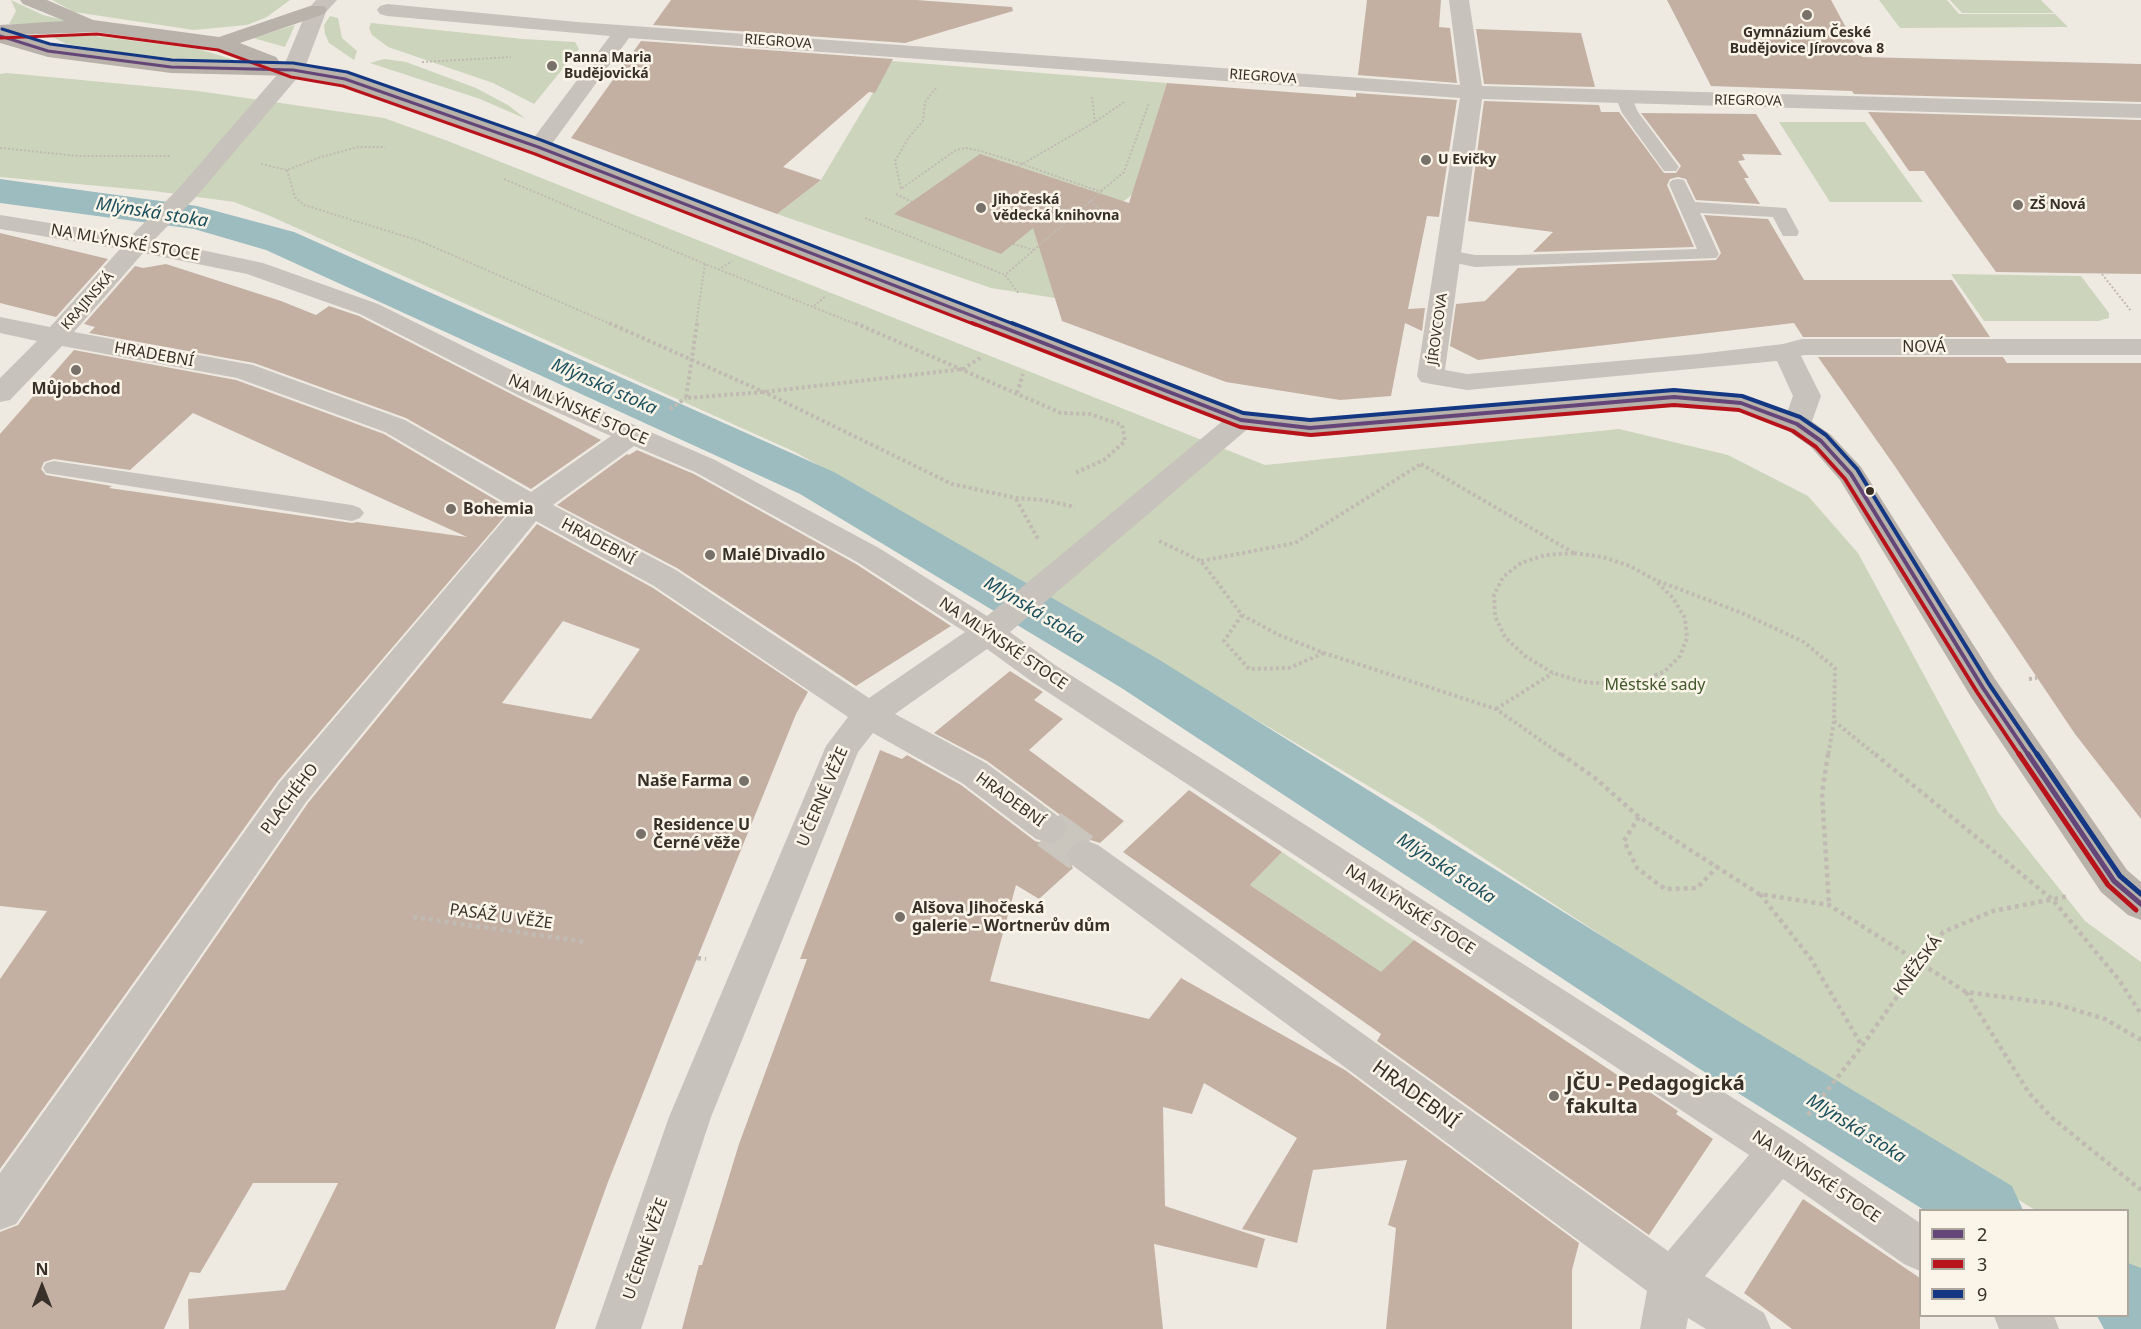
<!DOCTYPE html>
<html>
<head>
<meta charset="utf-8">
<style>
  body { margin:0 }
  #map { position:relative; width:2141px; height:1329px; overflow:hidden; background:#eeeae2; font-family:"Noto Sans",sans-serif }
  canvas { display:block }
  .legend { position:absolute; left:1919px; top:1209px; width:210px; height:108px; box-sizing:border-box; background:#fbf5e9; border:2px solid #ada69c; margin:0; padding:8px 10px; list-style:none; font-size:18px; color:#383028 }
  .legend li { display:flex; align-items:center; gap:12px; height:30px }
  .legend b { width:30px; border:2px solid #ada69c }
  .north { position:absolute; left:12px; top:1257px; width:60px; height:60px; -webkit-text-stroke:4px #fbf5e9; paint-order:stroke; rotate:0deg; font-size:16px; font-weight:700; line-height:24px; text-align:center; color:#383028 }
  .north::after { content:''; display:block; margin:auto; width:21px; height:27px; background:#383028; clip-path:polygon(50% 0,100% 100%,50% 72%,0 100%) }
</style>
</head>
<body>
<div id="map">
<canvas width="2141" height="1329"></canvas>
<ul class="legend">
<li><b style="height:8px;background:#644678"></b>2</li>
<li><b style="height:8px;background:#b8131b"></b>3</li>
<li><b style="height:8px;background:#133782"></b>9</li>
</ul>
<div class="north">N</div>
</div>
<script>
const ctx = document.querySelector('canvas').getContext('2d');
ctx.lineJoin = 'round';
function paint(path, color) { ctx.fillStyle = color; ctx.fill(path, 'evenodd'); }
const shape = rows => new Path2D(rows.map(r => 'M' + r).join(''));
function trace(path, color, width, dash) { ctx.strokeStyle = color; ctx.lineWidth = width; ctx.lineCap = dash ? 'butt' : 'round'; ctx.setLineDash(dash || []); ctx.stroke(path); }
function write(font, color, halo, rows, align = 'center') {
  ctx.font = font + ' "Noto Sans",sans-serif'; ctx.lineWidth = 5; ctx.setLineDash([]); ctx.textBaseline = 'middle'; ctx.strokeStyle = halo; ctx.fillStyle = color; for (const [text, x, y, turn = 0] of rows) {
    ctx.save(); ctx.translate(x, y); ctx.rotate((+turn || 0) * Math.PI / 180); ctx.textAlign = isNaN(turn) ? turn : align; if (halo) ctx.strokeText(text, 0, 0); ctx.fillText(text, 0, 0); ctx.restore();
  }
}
const green = shape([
  [11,0,43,15,78,23,9,24,16,11],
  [52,0,290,0,267,17,247,25,194,30,74,12],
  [1879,0,1947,0,1959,14,2055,14,2068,27,1900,28],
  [1950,0,2041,0,2054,13,1962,13],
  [330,16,338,18,342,38,357,51,354,60,329,43,325,34,324,25],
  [371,23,523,39,575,42,579,49,534,104,493,83,388,47,372,35,369,28],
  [295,25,285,47,253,38],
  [47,34,80,34,198,49,235,60,174,60,66,44],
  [384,59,406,62,476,88,508,105,526,119,480,99,370,63],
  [892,61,1167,83,1142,163,1138,190,1106,215,1055,298,991,288,777,214,821,180],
  [7,73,198,91,384,118,448,141,1265,465,1619,429,1728,455,1808,496,1858,553,1998,812,2085,921,2141,962,2141,1287,2128,1277,2128,1210,2035,1210,1757,1037,1419,816,986,560,795,452,270,216,234,202,154,191,0,177,0,74],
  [1779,122,1865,122,1923,202,1830,202],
  [1951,274,2081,276,2109,313,2109,318,2098,321,1984,321],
  [1282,852,1414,940,1361,996,1328,937,1250,885]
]);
const canal = shape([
  [0,179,197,206,294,232,834,472,1158,659,1743,1024,2012,1186,2023,1210,1924,1210,1695,1066,1120,687,800,494,266,250,194,229,0,203,0,179],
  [2128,1263,2141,1268,2141,1329,2104,1329,2097,1316,2128,1316,2128,1263]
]);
const building = shape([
  [671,0,916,0,1012,7,1013,11,905,43,653,25],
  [1367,0,1441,0,1439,27,1450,28,1457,83,1358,75],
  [1667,0,1831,0,1862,57,2141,64,2141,102,1854,94,1852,91,1711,86],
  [1476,29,1581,33,1595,87,1484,84],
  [641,41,893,59,875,93,869,92,783,167,821,180,777,214,571,138],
  [1167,83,1356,97,1356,93,1457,100,1439,217,1427,216,1408,309,1425,308,1422,331,1405,323,1391,396,1340,400,1226,382,1062,321,1033,228,1001,254,894,214,980,154,1129,203],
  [1484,101,1599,105,1601,112,1619,112,1664,173,1676,173,1681,166,1641,113,1756,114,1782,155,1742,154,1745,160,1738,161,1749,178,1744,178,1760,204,1696,200,1686,179,1678,177,1670,179,1667,185,1694,247,1533,252,1553,232,1468,221],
  [1868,112,2141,120,2141,274,1996,272,1924,171,1909,171],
  [1704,215,1768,219,1804,280,1952,280,1990,337,1803,337,1794,323,1478,360,1450,346,1456,304,1485,301,1518,268,1716,260,1721,253],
  [0,233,108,259,56,317,0,303],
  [166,264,281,301,316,315,329,306,359,316,601,440,531,489,406,418,254,363,89,333,95,327,84,324,135,266,143,268],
  [74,350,236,380,384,434,511,509,278,781,0,1169,0,979,47,911,0,906,0,434],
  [193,413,467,537,357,522,352,523,109,488,112,486,46,475,41,469,44,462,54,459,130,470],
  [1818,357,2003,357,2007,363,2141,363,2141,819,2075,734,1894,465],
  [637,450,694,474,856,564,951,626,856,686,677,568,557,505,627,454,629,455],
  [537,524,653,588,808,692,796,714,668,1030,608,1182,555,1329,189,1329,188,1299,285,1290,338,1183,253,1183,200,1273,190,1272,164,1329,0,1329,0,1232,18,1225,308,803],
  [563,621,640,649,591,719,502,703],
  [1010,671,1043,692,1034,700,1063,719,1029,750,1124,821,1100,843,1084,838,1070,844,1065,856,1073,868,1039,899,1016,885,990,981,1149,1019,1181,978,1345,1070,1579,1243,1572,1270,1572,1329,1386,1329,1396,1228,1388,1225,1407,1160,1313,1170,1297,1243,1242,1229,1297,1138,1204,1083,1192,1114,1163,1107,1165,1206,1265,1239,1257,1268,1154,1244,1163,1329,682,1329,699,1265,702,1265,739,1144,807,959,800,959,880,750,902,759,907,755,961,785,1035,841,1048,845,1063,841,1069,830,1063,817,987,761,934,733],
  [1189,790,1282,852,1250,885,1381,972,1414,940,1637,1088,1639,1085,1678,1111,1676,1114,1713,1139,1649,1235,1377,1041,1381,1034,1123,852],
  [1803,1199,1920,1278,1920,1329,1792,1329,1744,1293]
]);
const streetTunnel = shape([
  [1049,829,1085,855]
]);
const pathFar2 = shape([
  [422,62,511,57],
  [936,88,925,102,923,121,909,137,895,161,901,189,956,150,966,148,981,151,1022,164,1095,122,1124,102],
  [1092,97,1095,122],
  [0,148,79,156,170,156],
  [261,164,287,170,321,157,358,147,385,147],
  [1018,167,1022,164,1101,192,1005,275,1019,294],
  [287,170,295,197,304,205,420,241,613,325],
  [504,179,705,264,858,325],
  [1101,191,1124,172,1149,103],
  [896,194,912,202],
  [1090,201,1106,215],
  [865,218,1005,275],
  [1013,244,1034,250],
  [718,270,732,261],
  [2102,274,2131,311],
  [814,306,826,296],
  [696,325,705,264]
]);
const pathFar1 = shape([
  [609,323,764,392,952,484,1016,498,1044,500,1075,507],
  [697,323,686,398,764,392,963,369,980,358],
  [855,323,1061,413,1090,414,1122,425,1125,441,1104,460,1075,473],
  [1017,393,1023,374],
  [670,409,686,398],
  [1421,464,1574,553],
  [1016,499,1038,539],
  [1159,541,1201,561,1242,615,1279,635,1324,653,1496,709,1563,756],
  [1574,553,1603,557,1630,566,1655,580,1673,598,1685,618,1687,638,1680,656,1665,671,1642,681,1613,684,1583,682,1553,673,1525,656,1505,637,1495,616,1494,595,1503,577,1521,563,1545,555,1574,553],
  [1201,561,1295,543,1421,464],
  [1658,581,1742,613,1804,642,1835,668,1834,721,1828,756],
  [1242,615,1224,641,1249,669,1289,668,1324,653],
  [2029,679,2037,678],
  [1496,709,1553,673],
  [1834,721,1877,756]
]);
const path = shape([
  [1561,754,1595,778,1639,817,1759,894,1829,905,1966,992,2056,1004,2105,1019,2141,1040],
  [1828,754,1822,793,1829,905],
  [1875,754,2053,900,2119,980,2141,1014],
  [1639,817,1624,841,1637,868,1665,889,1697,888,1718,866],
  [1760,894,1811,959,1862,1046],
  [413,917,586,942],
  [697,958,706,959],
  [1966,992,2029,1093,2051,1117,2141,1190],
  [1808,1115,1862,1046,1943,932,1993,911,2069,896]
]);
const lane = shape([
  [1624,93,1630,94,1638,112,1679,167,1676,171,1664,171,1622,113,1616,98,1624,93],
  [1678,179,1684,180,1695,202,1786,208,1799,232,1797,236,1783,236,1773,217,1700,213,1719,254,1716,258,1475,267,1441,260,1438,256,1441,252,1448,250,1475,255,1518,255,1697,249,1669,184,1672,180,1678,179],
  [54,461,352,505,360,508,364,513,360,518,352,521,46,473,43,468,46,463,54,461]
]);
const street = shape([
  [316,0,337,0,326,12,304,70,195,198,154,240,263,263,378,304,540,384,715,460,879,548,987,616,1231,414,1241,411,1251,414,1255,420,1251,426,1010,632,1055,665,1794,1137,1920,1223,1920,1271,1904,1264,1783,1179,1705,1276,1764,1313,1771,1329,1706,1329,1688,1318,1686,1329,1640,1329,1647,1291,1072,865,1067,855,1072,845,1085,840,1098,845,1668,1251,1749,1155,1031,681,987,649,895,714,986,763,1062,819,1067,829,1062,839,1049,843,1036,839,962,783,873,733,858,752,711,1117,641,1329,595,1329,669,1117,826,746,848,717,654,586,536,521,306,802,16,1224,0,1230,0,1173,280,782,514,508,385,432,237,378,62,346,10,400,0,402,0,378,37,341,0,333,0,317,50,327,120,249,0,229,0,215,131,236,179,188,283,68,307,10,316,0],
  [143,253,247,274,360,314,520,396,611,436,531,492,405,420,253,365,74,332,143,253],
  [634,446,695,472,857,562,965,632,869,698,676,570,553,505,634,446],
  [1449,0,1469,0,1482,86,2141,104,2141,118,1482,99,1445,370,1467,374,1698,354,1783,344,1802,339,2141,339,2141,355,1804,355,1801,356,1821,396,1811,424,1807,430,1797,433,1787,430,1783,424,1793,396,1777,361,1467,390,1431,384,1421,382,1417,376,1460,98,629,38,546,152,538,154,530,152,527,147,610,36,387,16,380,14,377,10,380,6,387,4,577,22,1460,85,1449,0],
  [1994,1316,2054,1316,2059,1329,1999,1329,1994,1316]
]);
const secondary = shape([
  [20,0,47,0,93,20,219,37,310,6,324,6,327,10,324,14,240,43,276,57,279,61,278,63,293,64,353,74,546,142,1246,412,1310,419,1674,389,1741,395,1807,418,1831,435,1861,467,1995,679,2127,870,2141,882,2141,920,2128,915,2101,892,1971,697,1840,480,1811,447,1787,430,1737,411,1674,405,1310,437,1241,429,530,152,341,85,293,76,171,73,48,57,0,43,0,25,65,21,23,4,20,0],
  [97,32,216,49,254,63,171,61,51,45,19,35,97,32]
]);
const bus1Far2 = shape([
  [0,36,48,51,171,67,293,70,345,79,538,147,996,325]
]);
const bus1Far1 = shape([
  [992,323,1241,420,1310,428,1674,397,1741,403,1797,424,1821,441,1851,474,1983,688,2029,756]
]);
const bus1 = shape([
  [2028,754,2114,881,2141,904]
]);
const bus2Far2 = shape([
  [0,38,97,34,218,50,291,77,343,86,535,154,976,325]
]);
const bus2Far1 = shape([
  [972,323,1240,427,1311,435,1674,405,1739,410,1793,431,1816,447,1845,479,1977,692,2020,756]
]);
const bus2 = shape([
  [2019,754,2108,885,2136,910]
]);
const bus3Far2 = shape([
  [2,29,50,44,172,60,293,63,347,72,541,140,1016,325]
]);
const bus3Far1 = shape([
  [1012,323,1243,413,1310,420,1674,390,1742,396,1800,417,1826,435,1857,469,1989,684,2038,756]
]);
const bus3 = shape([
  [2037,754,2120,876,2141,894]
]);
const markers = [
  [1807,15,6,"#787169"],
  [552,66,6,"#787169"],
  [1426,160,6,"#787169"],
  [2018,205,6,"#787169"],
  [981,208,6,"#787169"],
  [76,370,6,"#787169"],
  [1870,491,5,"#383028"],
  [451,509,6,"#787169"],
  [710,555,6,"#787169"],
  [744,781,6,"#787169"],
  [641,834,6,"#787169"],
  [900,917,6,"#787169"],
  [1554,1096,6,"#787169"]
];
const farPoinames = [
  ["Gymnázium České",1807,33,"center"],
  ["Budějovice Jírovcova 8",1807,49,"center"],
  ["Panna Maria",564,58],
  ["Budějovická",564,74],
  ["U Evičky",1438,160],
  ["Jihočeská",993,200],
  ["vědecká knihovna",993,216],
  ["ZŠ Nová",2030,205]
];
const farStreetnames = [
  ["RIEGROVA",778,42,4],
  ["RIEGROVA",1263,77,4],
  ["RIEGROVA",1748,101,1],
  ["KRAJINSKÁ",88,301,-49],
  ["JÍROVCOVA",1438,329,-82]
];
const streetNames = [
  ["NA MLÝNSKÉ STOCE",125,243,10],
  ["NOVÁ",1924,347],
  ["HRADEBNÍ",154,355,10],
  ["NA MLÝNSKÉ STOCE",578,410,24],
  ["HRADEBNÍ",598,542,28],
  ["NA MLÝNSKÉ STOCE",1003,644,34],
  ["U ČERNÉ VĚŽE",823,797,-67],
  ["PLACHÉHO",290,799,-53],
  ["HRADEBNÍ",1010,800,36],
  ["NA MLÝNSKÉ STOCE",1410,910,33],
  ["PASÁŽ U VĚŽE",501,917,8],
  ["KNĚŽSKÁ",1918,966,-54],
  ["NA MLÝNSKÉ STOCE",1816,1177,34],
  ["U ČERNÉ VĚŽE",646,1249,-71]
];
const poiNames = [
  ["Můjobchod",76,389,"center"],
  ["Bohemia",463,509],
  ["Malé Divadlo",722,555],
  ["Naše Farma",732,781,"right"],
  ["Residence U",653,825],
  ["Černé věže",653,843],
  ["Alšova Jihočeská",912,908],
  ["galerie – Wortnerův dům",912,926]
];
const parkNames = [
  ["Městské sady",1655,685]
];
const waterNames = [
  ["Mlýnská stoka",152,213,9],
  ["Mlýnská stoka",604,387,24],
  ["Mlýnská stoka",1034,611,31],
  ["Mlýnská stoka",1446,869,33],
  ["Mlýnská stoka",1856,1129,32]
];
const nearPoinames = [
  ["JČU - Pedagogická",1566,1084],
  ["fakulta",1566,1107]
];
const nearStreetnames = [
  ["HRADEBNÍ",1415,1095,36]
];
paint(green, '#ccd5bc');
paint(canal, '#9dbcc0');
paint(building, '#c3b0a3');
trace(streetTunnel, '#cac5bd', 40, [40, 20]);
trace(pathFar2, '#c0bab3', 2, [2, 2]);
trace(pathFar1, '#c0bab3', 4, [3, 3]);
trace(path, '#c0bab3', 4.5, [4, 4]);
paint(lane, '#c7c2bb');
paint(street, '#c7c2bb');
paint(secondary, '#b8b2ab');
trace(bus1Far2, '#644678', 3);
trace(bus1Far1, '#644678', 4);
trace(bus1, '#644678', 5);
trace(bus2Far2, '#b8131b', 3);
trace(bus2Far1, '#b8131b', 4);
trace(bus2, '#b8131b', 5);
trace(bus3Far2, '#133782', 3);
trace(bus3Far1, '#133782', 4);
trace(bus3, '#133782', 5);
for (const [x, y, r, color] of markers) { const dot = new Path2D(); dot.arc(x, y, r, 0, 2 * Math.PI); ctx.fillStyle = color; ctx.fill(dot); trace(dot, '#fbf5e9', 2); }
write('bold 14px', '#383028', '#fbf5e9', farPoinames, 'left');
write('14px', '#383028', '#fbf5e9', farStreetnames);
write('16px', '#383028', '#fbf5e9', streetNames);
write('bold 16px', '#383028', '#fbf5e9', poiNames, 'left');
write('16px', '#41582b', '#fbf5e9', parkNames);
write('italic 18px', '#1c4f5c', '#fbf5e9', waterNames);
write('bold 20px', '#383028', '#fbf5e9', nearPoinames, 'left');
write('20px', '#383028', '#fbf5e9', nearStreetnames);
</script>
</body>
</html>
